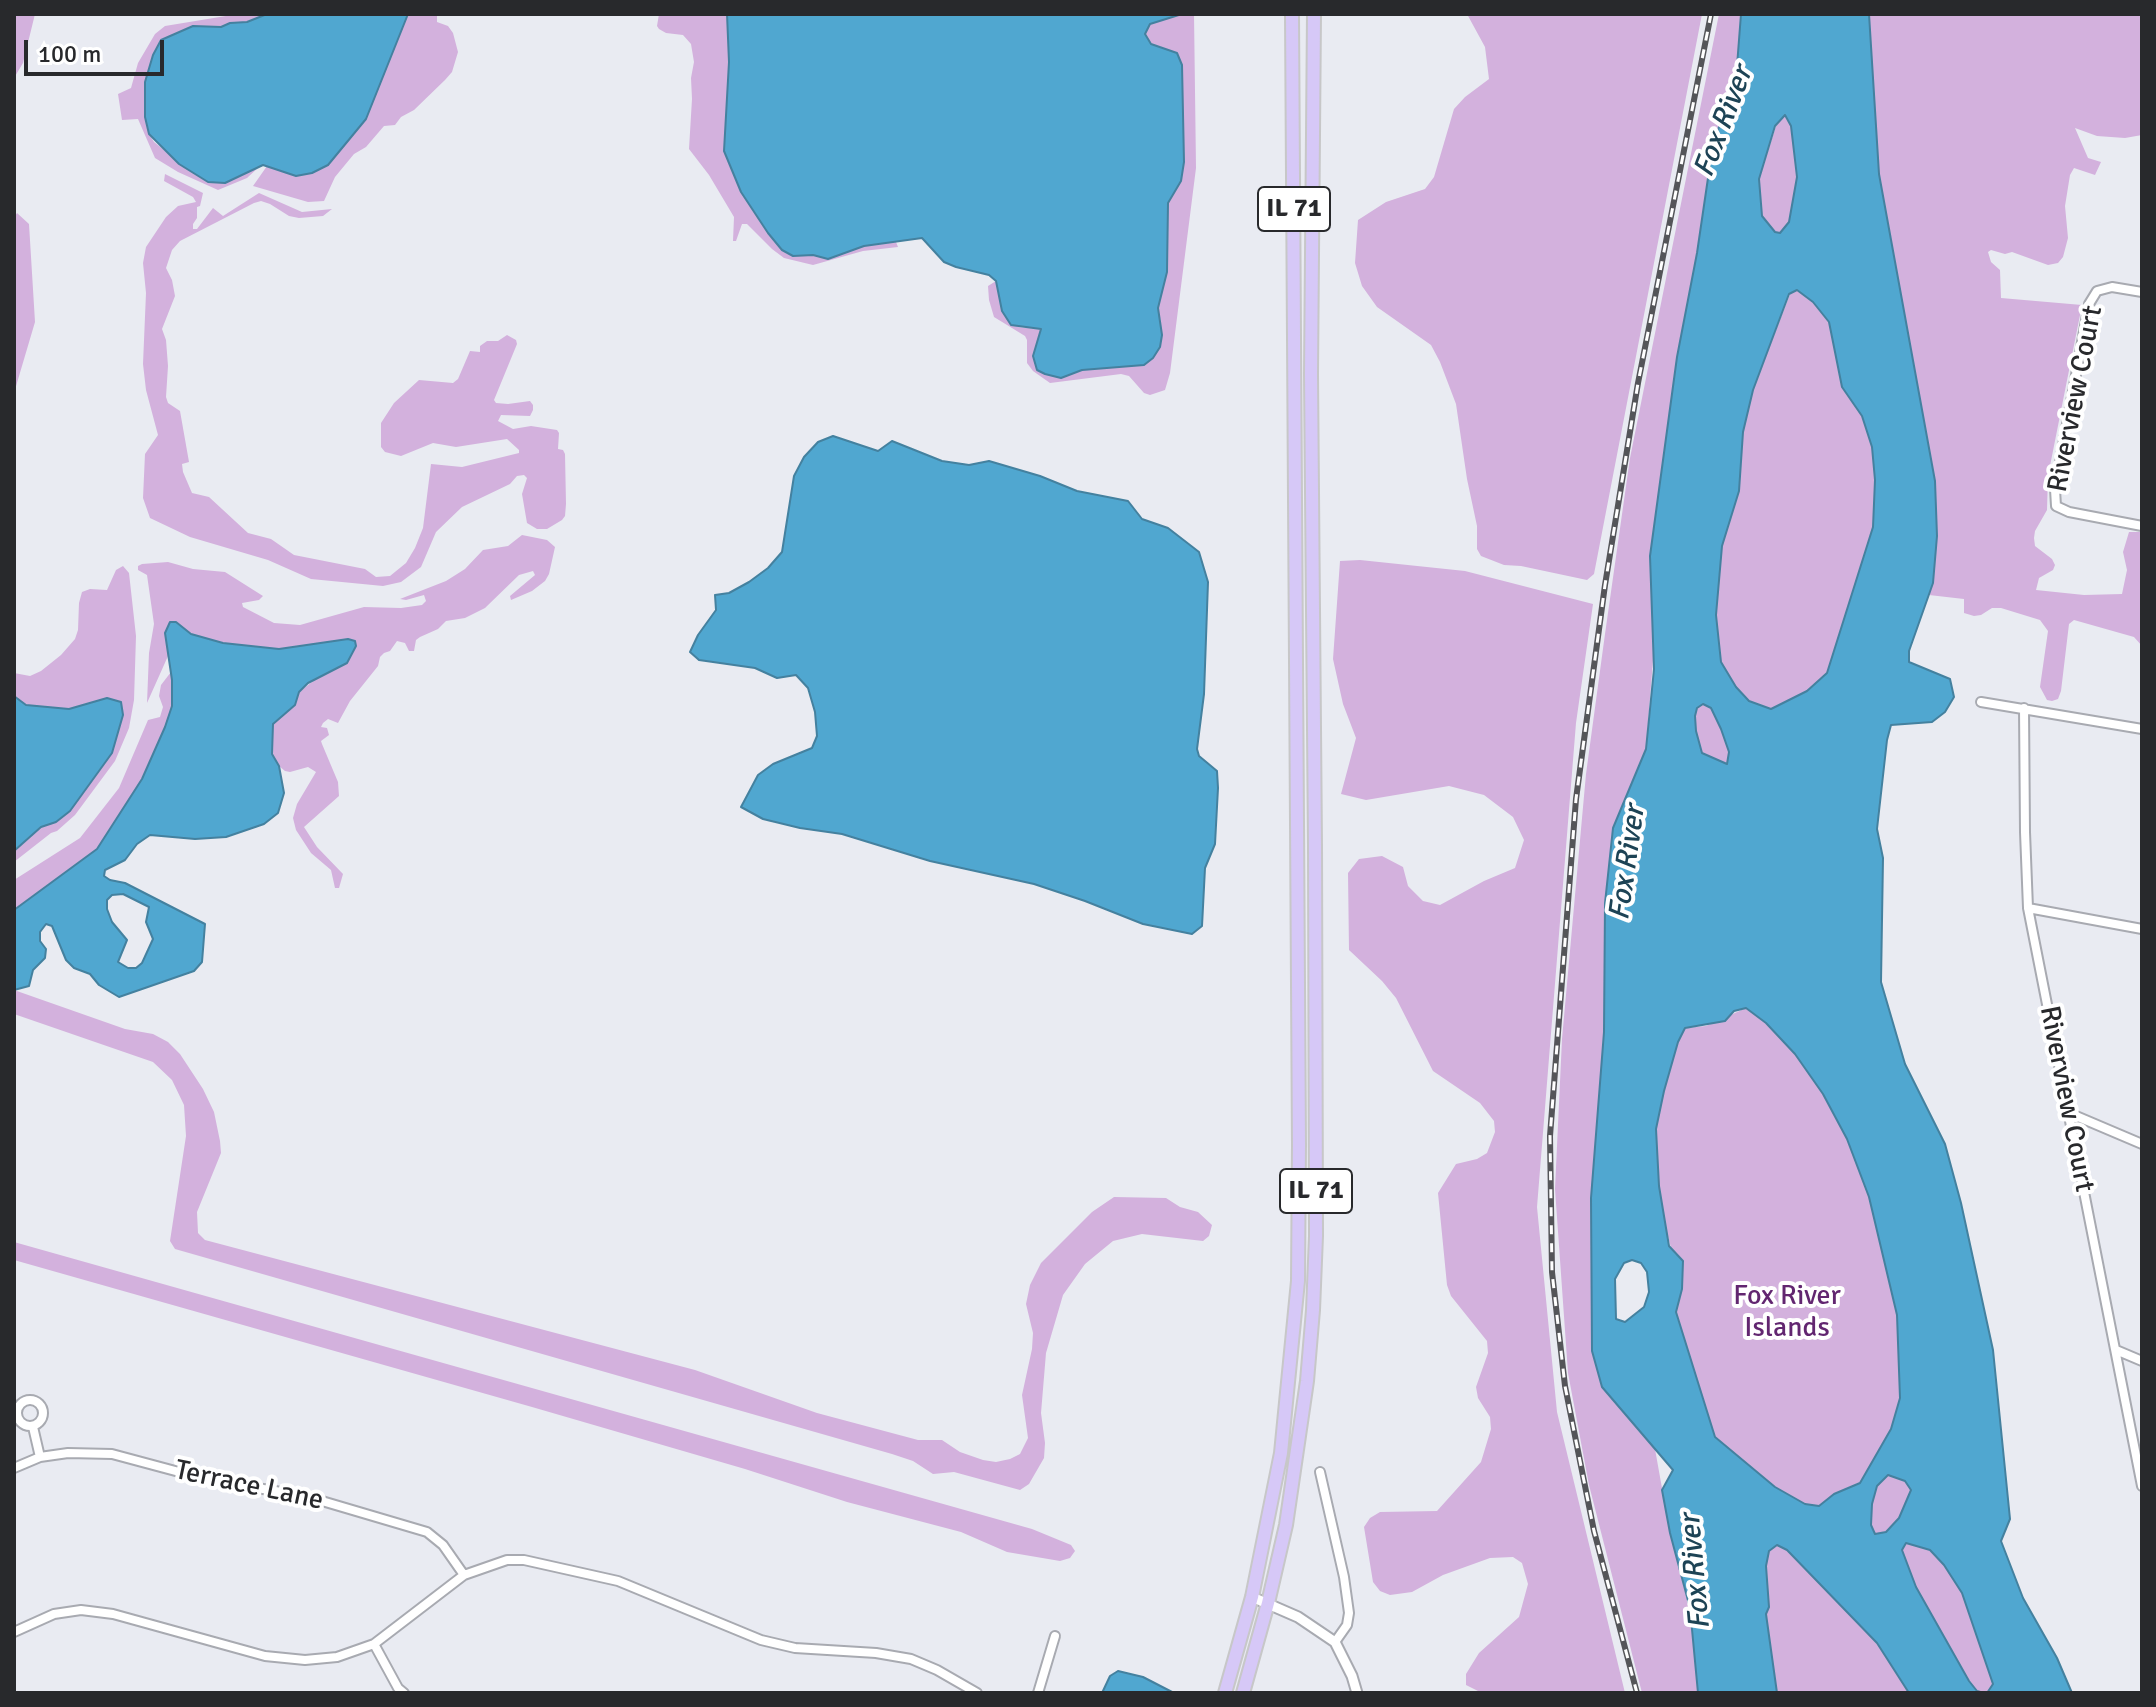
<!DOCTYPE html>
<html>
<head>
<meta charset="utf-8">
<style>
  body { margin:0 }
  #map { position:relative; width:2156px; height:1707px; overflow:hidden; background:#e9ebf2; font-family:Signika,sans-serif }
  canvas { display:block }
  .frame { position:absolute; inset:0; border:16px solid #28292c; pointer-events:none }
  .scale { position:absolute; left:24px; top:40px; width:140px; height:36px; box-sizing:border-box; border:4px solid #28292c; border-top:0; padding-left:10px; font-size:24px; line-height:28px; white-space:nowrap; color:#28292c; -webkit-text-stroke:6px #fff; paint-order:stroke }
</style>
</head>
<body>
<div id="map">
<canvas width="2156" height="1707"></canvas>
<div class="frame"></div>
<div class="scale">100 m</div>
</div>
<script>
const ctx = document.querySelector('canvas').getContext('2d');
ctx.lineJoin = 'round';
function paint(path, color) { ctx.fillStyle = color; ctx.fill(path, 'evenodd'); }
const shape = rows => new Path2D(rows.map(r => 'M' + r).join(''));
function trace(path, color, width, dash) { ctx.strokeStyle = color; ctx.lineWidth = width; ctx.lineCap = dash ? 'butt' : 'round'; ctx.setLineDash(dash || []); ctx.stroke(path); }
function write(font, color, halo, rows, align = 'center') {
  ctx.font = font + ' Signika,sans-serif'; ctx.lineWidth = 8; ctx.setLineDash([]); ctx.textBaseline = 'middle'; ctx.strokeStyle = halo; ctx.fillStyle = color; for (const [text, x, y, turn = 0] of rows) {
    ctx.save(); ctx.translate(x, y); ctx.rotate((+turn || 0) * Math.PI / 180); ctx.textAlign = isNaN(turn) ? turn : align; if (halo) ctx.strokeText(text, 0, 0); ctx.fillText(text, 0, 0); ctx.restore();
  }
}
const green = shape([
  [14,14,35,14,23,63,14,78],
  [238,14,267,14,247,22,230,23,221,27,193,26,161,40,149,134,154,142,187,168,260,166,247,178,218,190,178,172,155,158,138,119,122,120,118,94,131,88,138,63,155,34,165,26],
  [408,14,437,14,437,22,448,26,453,33,458,52,452,72,445,80,414,110,401,117,395,125,384,126,366,147,354,154,335,177,324,201,308,202,253,186,267,166,296,176,366,119],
  [659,14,727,14,729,62,724,151,741,192,768,233,782,250,793,256,813,255,828,259,865,246,896,242,898,247,863,251,813,265,784,258,772,249,747,224,742,224,736,241,733,241,734,217,709,175,689,149,692,99,691,78,694,62,691,44,683,35,666,33,659,29,657,26],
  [1182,14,1194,14,1196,168,1170,373,1165,390,1150,395,1144,393,1129,376,1121,374,1050,383,1033,371,1027,363,1027,340,1025,336,994,317,989,300,988,286,996,281,1002,311,1018,327,1041,329,1033,356,1061,377,1082,370,1133,366,1161,323,1158,308,1168,258,1166,214,1171,195,1181,181,1184,162,1182,65,1161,47,1151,44,1145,34,1150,24],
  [1467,14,1702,14,1594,574,1587,580,1521,566,1504,565,1481,556,1477,549,1477,526,1467,479,1456,404,1440,362,1431,345,1377,307,1362,286,1355,263,1358,220,1386,202,1425,189,1434,177,1454,109,1465,97,1489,79,1485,47],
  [1719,14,1741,14,1736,79,1713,144,1697,253,1677,357,1646,749,1613,828,1605,903,1604,1032,1591,1198,1592,1264,1602,1387,1655,1449,1670,1533,1690,1608,1698,1693,1642,1693,1589,1485,1568,1373,1555,1189,1562,1039,1586,774,1605,634,1630,458],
  [1869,14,2142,14,2142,135,2125,138,2097,136,2075,128,2088,158,2101,162,2095,175,2074,168,2070,175,2065,206,2068,238,2063,257,2058,263,2048,265,2012,252,2005,254,1991,250,1988,252,1991,262,2000,270,2001,298,2082,305,2048,476,2047,510,2035,531,2034,538,2035,546,2052,559,2055,565,2053,570,2039,578,2036,590,2084,595,2122,594,2127,570,2123,552,2129,532,2142,532,2142,646,2134,637,2074,620,2069,624,2061,691,2058,699,2052,701,2047,700,2040,687,2048,631,2040,620,2001,608,1992,608,1981,615,1974,616,1964,613,1964,599,1929,595,1933,583,1937,536,1935,481,1879,174],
  [1785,115,1791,126,1797,177,1789,222,1780,233,1775,232,1762,216,1759,179,1776,126],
  [165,174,203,193,200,206,197,207,197,218,193,224,193,229,197,229,213,208,223,216,259,193,302,212,332,209,323,216,299,218,289,216,270,204,261,201,254,203,180,241,172,250,166,268,172,280,175,296,162,329,166,340,168,366,166,397,168,403,180,411,189,462,182,464,183,472,192,493,209,497,248,533,271,539,294,555,365,569,376,577,390,576,406,563,415,548,423,528,431,464,462,467,519,453,519,450,507,439,456,447,433,443,401,456,385,452,381,447,381,423,394,403,419,380,453,383,458,379,470,351,480,352,480,346,487,341,498,341,507,335,516,340,517,344,494,400,496,403,508,404,530,401,533,405,533,410,530,416,501,415,498,421,513,429,531,426,557,430,559,433,558,449,563,450,565,454,566,504,565,516,562,520,547,529,537,529,527,523,522,494,527,478,524,475,517,476,510,484,462,507,436,532,421,567,401,582,383,586,311,579,268,560,190,537,150,518,143,498,145,454,158,435,146,390,143,364,146,293,143,263,146,247,166,217,178,206,196,202,193,197,164,181],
  [17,213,29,224,35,322,14,393,14,218],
  [1797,290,1813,302,1829,322,1842,387,1862,416,1872,447,1875,480,1873,527,1827,673,1807,691,1771,709,1749,702,1736,687,1721,662,1716,615,1722,546,1739,491,1743,432,1753,389,1790,294],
  [522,535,547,540,555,547,549,574,545,581,532,591,511,600,510,596,535,575,533,571,519,575,485,608,465,618,446,621,438,629,420,637,416,640,414,651,409,651,405,643,397,641,390,651,384,653,380,657,378,666,350,701,338,723,328,719,323,723,321,727,327,728,329,735,321,741,322,744,338,782,339,796,304,827,317,847,343,874,339,888,335,888,331,870,311,853,296,830,293,818,297,804,316,772,308,767,290,772,285,771,279,766,272,754,273,724,295,705,299,692,321,675,306,647,279,649,223,643,191,634,176,623,165,633,168,656,147,703,149,653,154,624,147,575,138,570,138,566,142,564,168,562,193,569,225,572,263,596,259,600,242,603,243,607,274,623,300,625,364,607,401,608,422,605,426,601,424,595,406,600,400,599,446,581,465,569,483,550,508,546],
  [1360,560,1465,571,1593,604,1576,723,1537,1207,1557,1412,1625,1693,1482,1693,1466,1685,1466,1674,1479,1653,1519,1617,1528,1584,1522,1563,1513,1557,1490,1558,1443,1575,1412,1592,1390,1595,1380,1591,1373,1582,1364,1527,1370,1518,1380,1512,1437,1511,1481,1462,1491,1429,1490,1417,1478,1398,1476,1387,1488,1353,1487,1341,1451,1296,1447,1285,1438,1193,1456,1164,1477,1159,1487,1153,1495,1132,1494,1121,1480,1103,1433,1071,1396,998,1382,981,1349,950,1348,873,1359,859,1382,856,1403,867,1408,886,1423,901,1440,905,1484,881,1515,868,1524,840,1513,817,1484,795,1449,786,1366,800,1341,794,1356,738,1343,704,1333,659,1340,561],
  [123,566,129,573,136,636,134,700,129,728,115,761,75,815,57,831,51,833,14,862,14,851,18,848,41,827,56,822,70,811,112,753,123,715,88,703,69,709,26,705,14,696,14,673,30,676,41,671,61,655,75,639,78,630,79,603,82,592,90,589,107,590,116,570],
  [171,672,172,706,165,727,142,779,97,849,14,910,14,880,80,838,119,788,148,720,160,717,163,707,159,696,161,685],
  [1703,704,1711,708,1721,729,1729,752,1728,764,1702,753,1696,731,1695,716,1697,708],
  [14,990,125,1029,153,1034,168,1042,180,1054,203,1089,214,1112,220,1141,221,1153,197,1212,198,1233,205,1240,695,1370,817,1413,918,1440,942,1440,960,1452,983,1460,996,1462,1010,1459,1020,1454,1028,1438,1022,1395,1032,1349,1033,1333,1026,1304,1030,1285,1041,1263,1092,1212,1114,1197,1166,1198,1180,1207,1198,1212,1212,1225,1209,1236,1203,1241,1142,1234,1113,1241,1085,1264,1063,1295,1046,1353,1041,1413,1045,1443,1044,1458,1029,1484,1020,1490,954,1472,933,1474,913,1461,892,1454,175,1249,170,1241,186,1136,184,1105,172,1080,153,1062,14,1014],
  [1746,1008,1766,1023,1795,1054,1823,1094,1847,1139,1869,1197,1897,1315,1900,1398,1891,1429,1860,1483,1834,1494,1820,1506,1805,1504,1775,1487,1715,1437,1676,1312,1682,1289,1662,1214,1659,1186,1656,1129,1664,1091,1678,1042,1685,1028,1706,1026],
  [14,1242,1032,1529,1071,1545,1075,1551,1070,1558,1060,1561,1007,1552,961,1532,847,1502,745,1469,532,1407,14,1260],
  [1888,1475,1905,1481,1911,1490,1899,1518,1886,1532,1875,1534,1871,1525,1872,1504,1877,1486],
  [1906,1543,1930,1550,1944,1565,1962,1593,1993,1684,1987,1693,1977,1691,1969,1681,1916,1587,1902,1550],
  [1776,1545,1787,1550,1877,1643,1909,1693,1777,1693,1766,1614,1769,1607,1766,1566,1769,1551]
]);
const water = shape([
  [267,14,408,14,366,119,328,165,312,173,296,176,263,165,225,183,208,182,179,164,149,134,145,117,145,82,153,55,161,40,193,26,221,27,230,23,247,22,267,14],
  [727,14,1182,14,1150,24,1145,34,1151,44,1177,53,1182,65,1184,162,1181,181,1168,203,1167,272,1158,308,1162,335,1160,347,1153,358,1144,365,1082,370,1061,378,1045,374,1037,370,1033,356,1041,329,1011,325,1002,311,996,281,989,275,956,267,944,262,922,238,864,246,828,259,813,255,793,256,782,250,768,233,741,192,724,151,729,62,727,14],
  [1741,14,1869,14,1879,174,1935,481,1937,536,1933,583,1909,651,1909,662,1950,679,1954,697,1945,712,1932,722,1891,725,1887,740,1877,829,1883,858,1881,982,1905,1064,1945,1144,1961,1203,1993,1350,2010,1519,2001,1541,2023,1598,2057,1658,2072,1693,1987,1693,1993,1684,1962,1593,1944,1565,1930,1550,1906,1543,1902,1550,1916,1587,1969,1681,1977,1691,1984,1693,1909,1693,1877,1643,1787,1550,1777,1545,1769,1551,1766,1566,1769,1607,1766,1614,1777,1693,1698,1693,1690,1608,1670,1533,1662,1490,1673,1470,1602,1387,1592,1351,1591,1198,1604,1032,1605,903,1613,828,1646,749,1654,669,1650,556,1677,357,1697,253,1713,144,1736,79,1741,14],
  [1785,115,1791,126,1797,177,1789,222,1780,233,1775,232,1762,216,1759,179,1775,126,1785,115],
  [1797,290,1813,302,1829,322,1842,387,1862,416,1872,447,1875,480,1873,527,1827,673,1807,691,1771,709,1749,701,1736,687,1721,662,1716,615,1722,546,1739,491,1743,432,1753,390,1789,294,1797,290],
  [1703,704,1711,708,1721,729,1729,752,1727,764,1702,753,1696,731,1695,716,1697,708,1703,704],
  [1746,1008,1766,1023,1795,1054,1823,1094,1847,1139,1869,1197,1897,1315,1900,1398,1891,1429,1860,1483,1834,1494,1819,1506,1805,1504,1775,1487,1715,1437,1676,1312,1682,1289,1683,1261,1669,1246,1659,1186,1656,1129,1664,1091,1678,1042,1685,1028,1725,1021,1734,1011,1746,1008],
  [1632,1260,1641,1263,1647,1272,1649,1292,1644,1307,1625,1322,1616,1319,1615,1279,1624,1263,1632,1260],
  [1888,1475,1905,1481,1911,1490,1899,1518,1886,1532,1875,1534,1871,1525,1872,1504,1877,1486,1888,1475],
  [833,436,878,451,892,441,942,461,969,465,989,461,1040,476,1077,491,1128,501,1142,519,1168,528,1199,552,1208,582,1204,694,1197,749,1199,756,1217,771,1218,788,1215,844,1205,868,1202,926,1192,934,1143,924,1085,901,1034,884,930,861,842,834,800,828,763,819,741,807,758,775,773,764,812,748,817,736,815,712,808,688,796,675,777,678,755,668,699,660,690,652,698,635,716,610,715,595,729,593,749,582,768,568,782,552,794,476,804,457,818,442,833,436],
  [170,622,176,622,191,634,223,643,279,649,348,639,355,641,356,646,347,663,308,683,299,692,295,705,273,724,272,754,279,766,284,793,278,813,264,824,226,837,195,839,150,835,137,844,125,860,105,870,104,876,110,880,125,883,205,924,202,962,194,971,119,997,99,985,90,974,74,968,66,960,52,926,46,924,40,932,40,941,46,949,45,958,33,970,29,986,14,990,14,910,97,849,142,779,165,727,172,706,172,680,165,633,170,622],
  [123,894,149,907,146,922,153,939,142,963,136,968,128,968,118,962,127,940,112,922,107,909,107,900,112,895,123,894],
  [14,696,26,705,69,709,107,698,121,702,123,715,112,753,70,811,56,822,41,827,14,851,14,696],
  [1118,1671,1143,1677,1174,1693,1102,1693,1110,1676,1118,1671]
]);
const minor = shape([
  [2142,292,2112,287,2097,291,2089,304,2055,489,2056,506,2069,512,2142,526],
  [1981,702,2142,729],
  [2024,708,2025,832,2028,908,2142,1486],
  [2028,908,2142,929],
  [2069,1113,2142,1144],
  [2116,1350,2142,1361],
  '17 1413a13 13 0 1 1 26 0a13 13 0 1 1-26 0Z',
  [33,1427,40,1457],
  [14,1468,40,1457,68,1453,112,1454,209,1480,305,1496,427,1532,443,1545,464,1575],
  [1320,1472,1344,1577,1349,1613,1347,1625,1335,1642],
  [14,1632,54,1614,81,1610,113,1614,265,1656,305,1660,337,1657,374,1644,464,1575,507,1560,524,1560,618,1581,761,1640,795,1648,876,1653,911,1659,937,1670,977,1693],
  [374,1644,398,1688,404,1693],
  [1038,1693,1055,1636]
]);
const tertiary = shape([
  [1252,1597,1298,1617,1335,1642,1352,1676,1357,1693]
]);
const primary = shape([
  [1225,1693,1252,1597,1281,1453,1298,1281,1299,1144,1292,14],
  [1243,1693,1268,1603,1286,1525,1307,1381,1313,1310,1316,1236,1315,846,1311,374,1314,14]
]);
const rail = shape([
  [1637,1693,1594,1531,1565,1386,1552,1272,1550,1136,1576,799,1605,585,1638,383,1711,14]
]);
const shields = [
  [1294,209,72],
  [1316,1191,72]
];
const shieldNames = [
  ["IL 71",1294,209],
  ["IL 71",1316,1191]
];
const streetNames = [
  ["Riverview Court",2076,399,-79],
  ["Riverview Court",2066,1099,79],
  ["Terrace Lane",249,1486,12]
];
const parkNames = [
  ["Fox River",1787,1297],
  ["Islands",1787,1329]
];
const waterNames = [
  ["Fox River",1724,122,-69],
  ["Fox River",1628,863,-82],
  ["Fox River",1696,1572,-95]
];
paint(green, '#d3b1dd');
paint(water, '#50a7d0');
trace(water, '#44819f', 2);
trace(minor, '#a8aab1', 12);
trace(tertiary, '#a8aab1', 13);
trace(primary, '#c7c7c8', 16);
trace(minor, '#fff', 8);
trace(tertiary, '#fff', 9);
trace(primary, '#d6c8f7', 12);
trace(rail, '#545559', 6);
trace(rail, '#fff', 3, [9]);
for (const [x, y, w] of shields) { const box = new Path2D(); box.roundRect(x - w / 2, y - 22, w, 44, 6); ctx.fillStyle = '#fff'; ctx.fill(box); trace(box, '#28292c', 2); }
write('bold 26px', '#28292c', null, shieldNames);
write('28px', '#28292c', '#fff', streetNames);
write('28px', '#622670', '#fff', parkNames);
write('italic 30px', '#1d4355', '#fff', waterNames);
</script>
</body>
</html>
